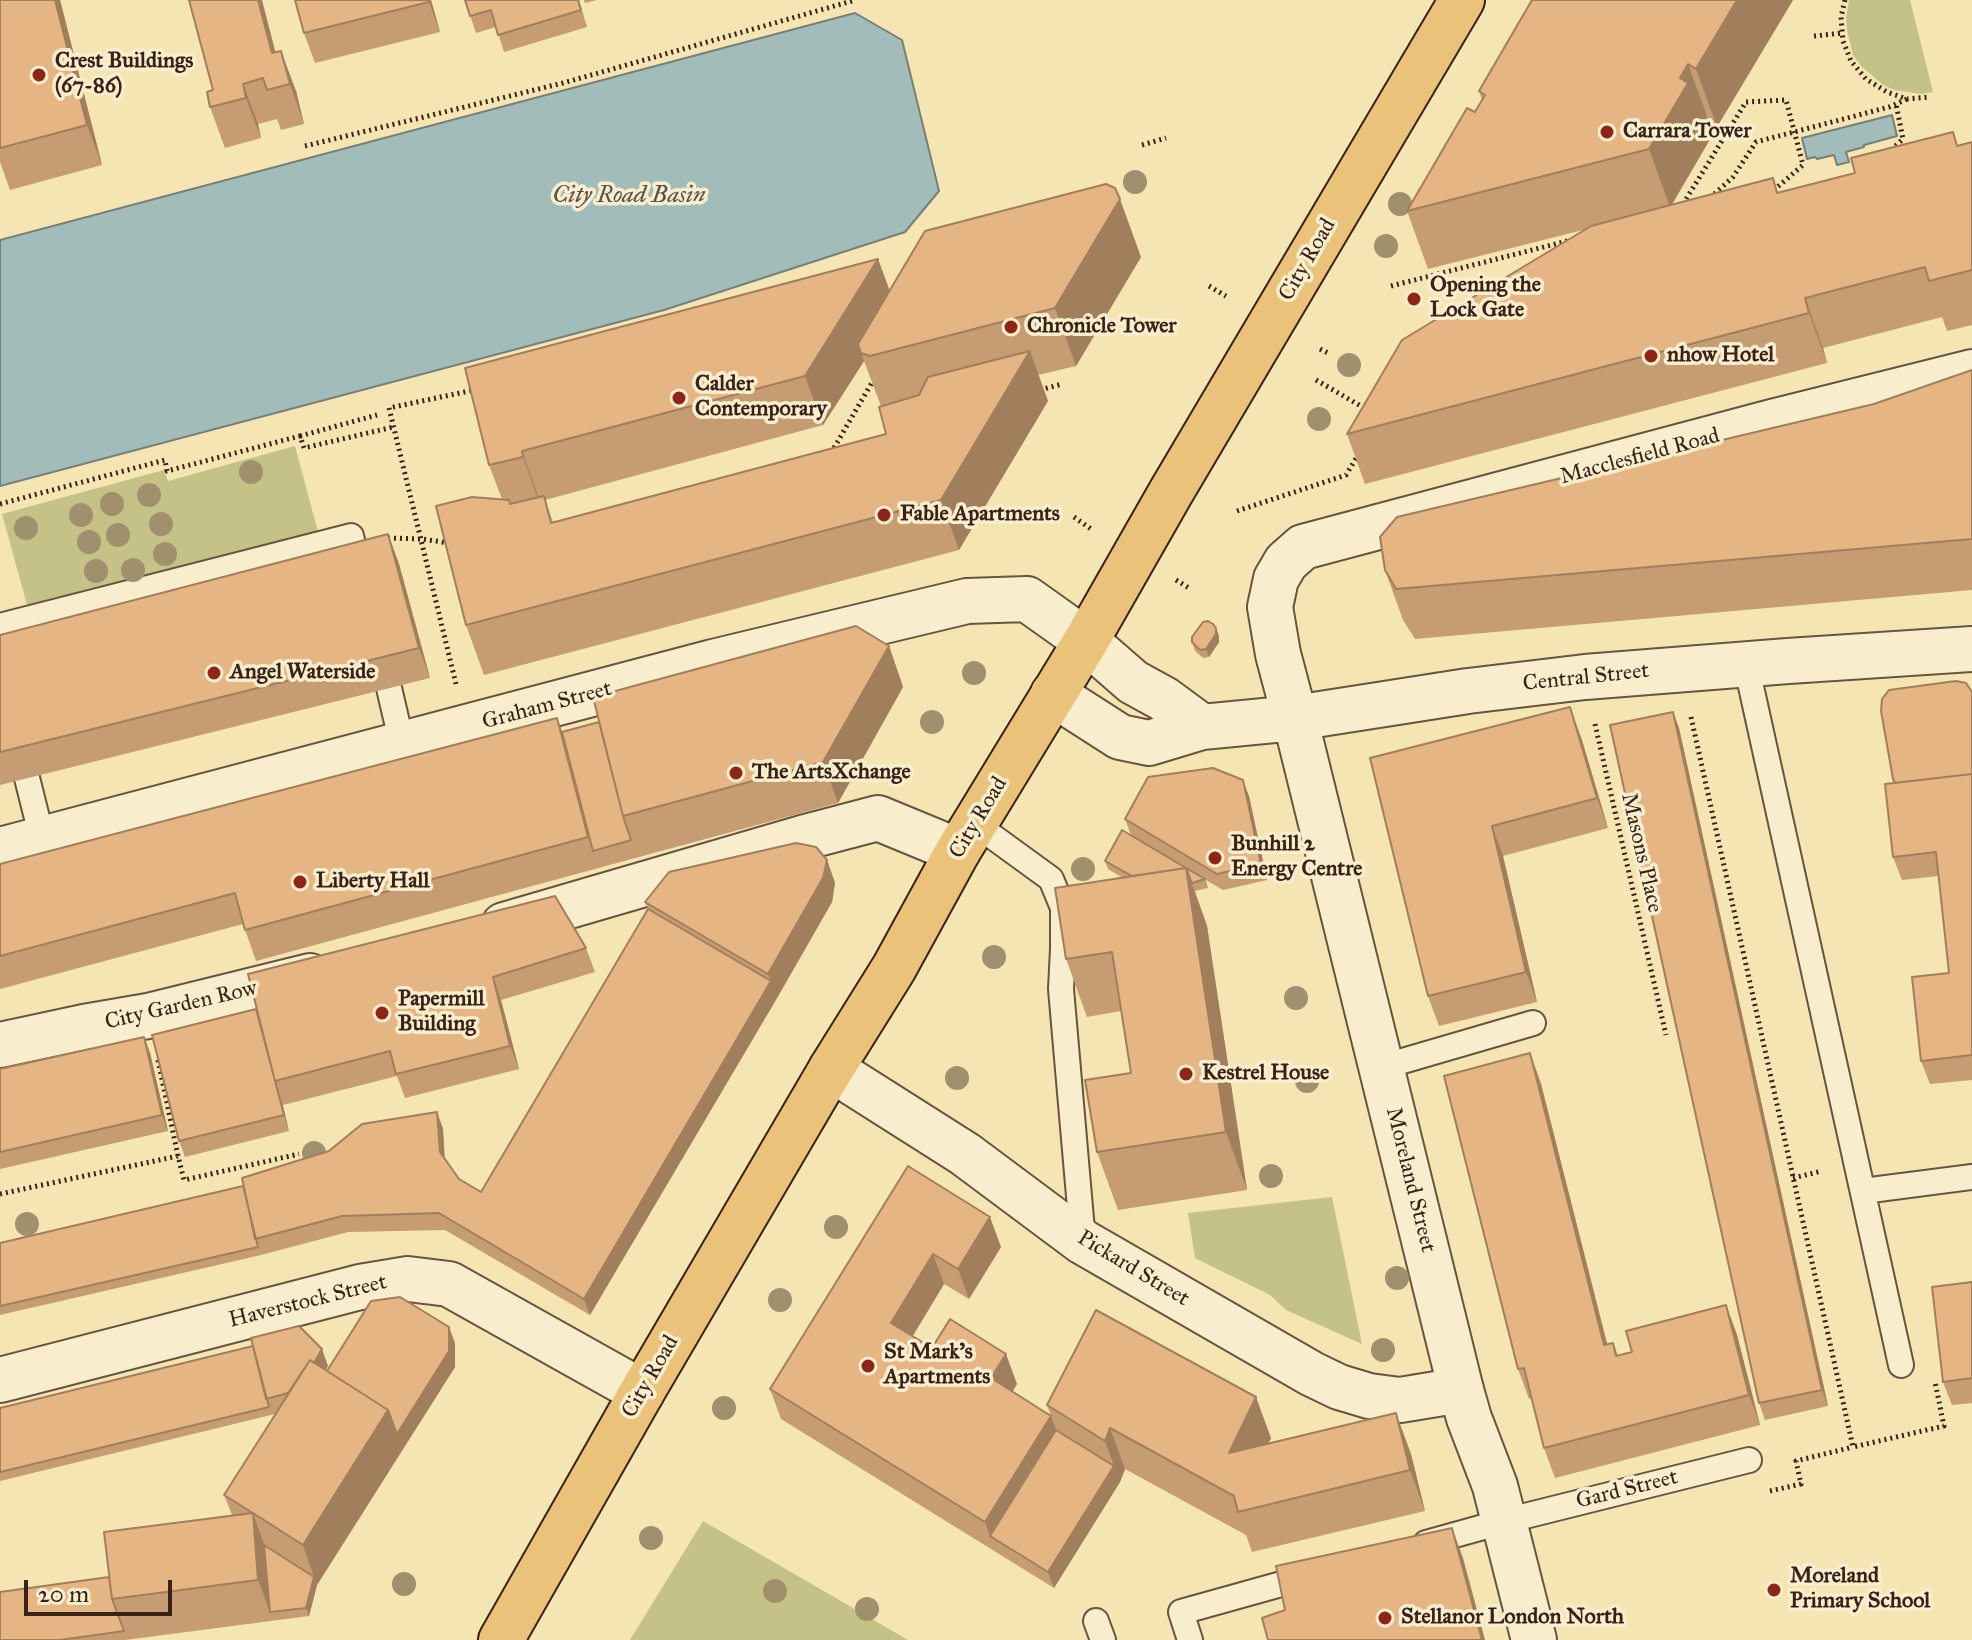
<!DOCTYPE html>
<html>
<head>
<meta charset="utf-8">
<style>
  body { margin:0 }
  #map { position:relative; width:1972px; height:1640px; overflow:hidden; background:#f4e5b3; font-family:"IM FELL Great Primer",serif }
  canvas { display:block }
  .scale { position:absolute; left:24px; top:1580px; width:148px; height:36px; box-sizing:border-box; border:4px solid #392319; border-top:0; padding-left:10px; font-size:24px; line-height:28px; white-space:nowrap; color:#392319; -webkit-text-stroke:6px #f8eece; paint-order:stroke }
</style>
</head>
<body>
<div id="map">
<canvas width="1972" height="1640"></canvas>
<div class="scale">20 m</div>
</div>
<script>
const ctx = document.querySelector('canvas').getContext('2d');
ctx.lineJoin = 'round';
function paint(path, color) { ctx.fillStyle = color; ctx.fill(path, 'evenodd'); }
const shape = rows => new Path2D(rows.map(r => 'M' + r).join(''));
function trace(path, color, width, dash) { ctx.strokeStyle = color; ctx.lineWidth = width; ctx.lineCap = dash ? 'butt' : 'round'; ctx.setLineDash(dash || []); ctx.stroke(path); }
function write(font, color, halo, rows, align = 'center') {
  ctx.font = font + ' "IM FELL Great Primer",serif'; ctx.lineWidth = 7; ctx.setLineDash([]); ctx.textBaseline = 'middle'; ctx.strokeStyle = halo; ctx.fillStyle = color; for (const [text, x, y, turn = 0] of rows) {
    ctx.save(); ctx.translate(x, y); ctx.rotate((+turn || 0) * Math.PI / 180); ctx.textAlign = isNaN(turn) ? turn : align; if (halo) ctx.strokeText(text, 0, 0); ctx.fillText(text, 0, 0); ctx.restore();
  }
}
const green = shape([
  [1849,0,1910,0,1933,92,1921,94,1894,90,1882,84,1861,66,1853,55,1847,30,1846,18],
  [295,446,318,532,29,612,2,514,164,470,168,481],
  [1332,1197,1362,1344,1286,1310,1270,1295,1195,1258,1188,1213],
  [703,1521,908,1640,630,1640]
]);
const water = shape([
  [855,13,902,40,939,191,905,232,664,310,0,486,0,240,855,13],
  [1892,115,1897,136,1864,145,1864,147,1846,152,1849,162,1837,165,1834,155,1817,159,1815,157,1807,159,1802,138,1892,115]
]);
const path = shape([
  [1845,0,1841,17,1843,41,1851,61,1866,79,1887,92,1907,99,1930,97],
  [1814,36,1842,33],
  [1142,145,1166,138],
  [305,146,563,83,852,1],
  [1891,150,1903,139,1896,104],
  [1710,198,1733,177,1756,142,1889,107,1907,99],
  [1683,204,1746,102,1786,100,1803,165,1774,190],
  [1209,286,1226,296],
  [1391,286,1571,240],
  [1320,349,1330,354],
  [1316,380,1366,409],
  [1040,390,1062,384],
  [300,436,377,415],
  [831,453,874,379],
  [0,504,165,460,167,471,300,436,304,448,393,427],
  [1237,511,1346,475,1358,455],
  [1074,517,1091,529],
  [388,538,422,539,449,543],
  [1176,580,1189,588],
  [456,684,389,408,474,390],
  [1691,717,1853,1447,1944,1426,1935,1382],
  [1595,724,1666,1035],
  [158,1060,178,1156],
  [1793,1178,1822,1171],
  [0,1194,178,1156,184,1180,299,1154],
  [1770,1491,1801,1484,1796,1461,1853,1447]
]);
const service = shape([
  [0,626,351,536,360,574],
  [1746,664,1901,1365],
  [389,688,402,744],
  [27,778,42,838],
  [974,823,1051,879,1063,908,1063,949,1061,989,1083,1242],
  [1382,1067,1533,1023],
  [1863,1191,1972,1177],
  [1426,1543,1505,1521,1749,1460],
  [1096,1621,1103,1640],
  [1190,1640,1181,1612,1310,1576]
]);
const minor = shape([
  [1295,718,1278,654,1270,607,1276,579,1286,562,1303,547,1772,422,1972,372],
  [0,850,713,662,967,601,1027,599,1086,641],
  [504,925,802,838,878,818,958,851],
  [0,1045,84,1027,148,1016,310,976],
  [831,1069,965,1154,1083,1242,1312,1374,1339,1387,1369,1396,1400,1400,1461,1390],
  [0,1380,360,1287,408,1279,449,1284,642,1392]
]);
const tertiary = shape([
  [1086,641,1133,682,1164,699,1202,727],
  [1053,694,1120,737,1149,743,1202,727,1295,718,1468,691,1585,677,1788,661,1972,649],
  [1295,718,1461,1390,1469,1418,1495,1486,1534,1640]
]);
const trunk = shape([
  [501,1640,642,1392,831,1069,894,968,958,851,1086,641,1171,492,1462,0]
]);
const trees = [
  [1135,182],
  [1400,204],
  [1386,246],
  [1349,365],
  [1319,419],
  [251,472],
  [149,495],
  [112,504],
  [81,515],
  [161,524],
  [26,528],
  [118,535],
  [89,542],
  [165,554],
  [133,570],
  [96,571],
  [974,673],
  [932,722],
  [1083,869],
  [994,957],
  [1296,998],
  [957,1078],
  [1307,1081],
  [314,1153],
  [1271,1176],
  [27,1224],
  [836,1227],
  [1397,1278],
  [780,1300],
  [1383,1350],
  [724,1408],
  [651,1538],
  [404,1584],
  [775,1591],
  [867,1609]
];
const wall = shape([
  [0,0,60,0,102,165,10,190,0,162],
  [295,0,431,0,440,32,315,63,304,33],
  [465,0,579,0,587,27,504,52,496,27,476,33],
  [584,0,597,0,585,3],
  [1793,0,1717,127,1709,122,1705,129,1709,141,1672,205,1773,178,1778,193,1972,142,1972,325,1947,331,1942,317,1823,348,1827,363,1365,484,1347,434,1587,229,1428,269,1407,211,1475,112,1482,100,1479,91],
  [275,52,296,91,304,124,281,130,277,119,258,124,261,138,225,148,210,107,213,90],
  [1141,257,1076,366,1038,375,1048,401,959,550,484,675,466,625,502,499,489,465,878,259,890,291],
  [864,361,881,406,886,434,553,522,545,500,823,425],
  [1972,370,1972,590,1415,639,1403,620,1385,570],
  [388,534,399,564,430,678,0,785,0,635],
  [1216,628,1219,636,1219,642,1209,657,1203,658,1195,651,1192,642],
  [889,646,903,687,838,803,256,961,243,924,0,989,0,864,557,718,562,732],
  [1972,692,1972,1080,1930,1084,1921,1061,1949,973,1938,876,1902,880,1893,857],
  [1673,712,1679,728,1828,1406,1765,1420,1759,1403],
  [1581,737,1608,828,1503,856,1537,1002,1439,1026,1428,996,1370,758],
  [1249,796,1267,880,1223,890,1206,880,1208,888,1195,891,1207,926,1247,1190,1118,1210,1097,1152,1131,1073,1121,1011,1087,1017,1066,959,1123,878,1108,869,1105,861,1131,835,1125,819],
  [827,860,835,883,832,902,777,998,590,1315,445,1230,348,1232,261,1255,0,1315,0,1243,243,1186,329,1151,437,1112,443,1129,445,1159,459,1179,481,1192,648,909,645,902],
  [586,948,595,972,501,1000,519,1069,405,1098,397,1076,283,1105,282,1102,289,1131,185,1157,179,1141,152,1035],
  [144,1037,150,1053,168,1131,0,1169,0,1069],
  [1530,1053,1541,1084,1607,1344,1613,1343,1618,1355,1632,1352,1726,1305,1737,1335,1760,1425,1555,1478,1544,1448,1532,1398,1529,1399,1518,1369],
  [908,1166,1001,1247,969,1299,944,1284,913,1336,932,1348,1017,1384,1012,1392,1051,1416,1047,1405,1271,1438,1268,1444,1411,1454,1425,1511,1252,1552,1246,1535,1125,1469,1120,1482,1054,1588,781,1419,770,1389],
  [1972,1282,1972,1403,1952,1405,1943,1382],
  [455,1343,455,1367,317,1585,309,1616,125,1640,0,1640,109,1577,232,1515,224,1495,275,1414,0,1481,0,1408,328,1366,325,1370,327,1371]
]);
const shadedWall = shape([
  [55,0,60,0,102,165,87,125],
  [258,0,262,0,284,85,272,53],
  [428,0,431,0,440,32],
  [1737,0,1793,0,1717,127,1696,69],
  [281,51,296,91,304,124,290,84],
  [1688,64,1709,122,1705,129,1709,141,1670,207,1649,149,1680,78],
  [243,84,258,124,261,138,246,98],
  [1120,199,1141,257,1076,366,1055,308],
  [878,259,896,309,858,344,864,361,823,425,805,376],
  [1805,298,1823,348,1827,363,1809,313],
  [1030,351,1048,401,959,550,941,500],
  [522,451,540,501,541,507,523,457],
  [388,534,399,564,430,678,419,648],
  [1216,628,1219,636,1219,642,1209,657,1206,649],
  [889,646,903,687,838,803,823,762],
  [1570,707,1581,737,1608,828,1597,798],
  [1673,712,1679,728,1828,1406,1822,1390],
  [557,718,568,748,593,851,588,837],
  [1243,780,1249,796,1267,880,1261,864],
  [1492,826,1503,856,1537,1002,1526,972],
  [827,860,835,883,832,902,777,998,590,1315,584,1299,771,981,768,974],
  [1186,868,1207,926,1247,1190,1226,1132],
  [493,977,501,1000,519,1069,510,1046],
  [144,1037,150,1053,168,1131,162,1115],
  [1530,1053,1541,1084,1615,1375,1604,1345],
  [276,1086,282,1102,289,1131,284,1115],
  [437,1112,443,1129,445,1168,440,1152],
  [990,1217,1001,1247,969,1299,958,1269],
  [933,1254,944,1284,902,1353,891,1323],
  [1726,1305,1737,1335,1760,1425,1749,1395],
  [449,1327,455,1343,455,1367,317,1585,309,1616,306,1608,314,1577,303,1545,388,1410],
  [322,1349,328,1366,305,1407,299,1391],
  [1006,1354,1017,1384,1002,1408,991,1378],
  [1256,1397,1271,1438,1244,1494,1229,1453],
  [1396,1413,1411,1454,1425,1511,1410,1470],
  [1051,1416,1062,1446,990,1536,985,1522],
  [1110,1428,1125,1469,1120,1482,1054,1588,1048,1572,1114,1466,1105,1441],
  [253,1513,267,1553,270,1612,258,1580],
  [1452,1528,1463,1558,1485,1640,1482,1640]
]);
const building = shape([
  [0,0,55,0,87,125,0,148,0,0],
  [189,0,258,0,272,53,281,51,290,84,267,90,263,78,243,84,246,98,210,107,207,92,213,90,189,0],
  [295,0,428,0,429,2,304,33,295,0],
  [465,0,578,0,581,10,498,35,491,10,470,16,465,0],
  [1532,0,1737,0,1696,69,1688,64,1680,78,1688,83,1649,149,1407,211,1467,108,1475,112,1485,95,1479,91,1532,0],
  [1953,132,1957,146,1972,142,1972,270,1929,281,1925,267,1805,298,1809,313,1347,434,1402,340,1591,226,1773,178,1777,193,1855,173,1851,158,1953,132],
  [1106,184,1115,188,1120,199,1055,308,870,356,861,353,858,344,925,231,1106,184],
  [878,259,805,376,522,451,523,457,489,465,465,368,878,259],
  [1030,351,941,500,466,625,436,506,472,497,509,500,510,504,544,496,551,523,886,434,879,407,919,395,928,377,1030,351],
  [1972,370,1972,539,1396,589,1385,570,1380,537,1397,517,1874,404,1972,370],
  [388,534,419,648,0,752,0,635,388,534],
  [1208,621,1213,624,1216,628,1216,634,1206,649,1200,650,1192,642,1192,637,1203,622,1208,621],
  [856,626,889,646,823,762,623,816,593,697,856,626],
  [1956,681,1966,683,1972,692,1972,774,1895,783,1893,779,1881,711,1882,699,1889,690,1956,681],
  [1570,707,1597,798,1492,826,1526,972,1428,996,1370,758,1570,707],
  [1673,712,1822,1390,1759,1403,1610,725,1673,712],
  [557,718,588,837,245,930,235,893,0,956,0,864,557,718],
  [599,722,623,816,631,840,593,851,562,732,599,722],
  [1213,768,1243,780,1261,864,1217,874,1125,819,1148,777,1213,768],
  [1972,774,1972,1055,1921,1061,1912,977,1949,973,1936,852,1893,857,1885,784,1972,774],
  [1122,830,1186,868,1132,876,1105,861,1122,830],
  [796,843,816,847,827,860,823,878,768,974,645,902,669,872,796,843],
  [1186,868,1226,1132,1097,1152,1085,1080,1131,1073,1112,952,1066,959,1055,888,1186,868],
  [1186,868,1205,879,1192,883,1186,868],
  [555,896,586,948,493,977,510,1046,396,1074,390,1051,275,1081,248,974,555,896],
  [648,909,771,981,584,1299,439,1213,342,1216,255,1239,242,1178,329,1151,362,1124,437,1112,440,1152,459,1179,481,1192,648,909],
  [256,1009,284,1115,179,1141,152,1035,256,1009],
  [144,1037,162,1115,0,1152,0,1069,144,1037],
  [1530,1053,1604,1345,1613,1343,1616,1356,1632,1352,1626,1331,1726,1305,1749,1395,1544,1448,1524,1368,1518,1369,1444,1076,1530,1053],
  [908,1166,990,1217,958,1269,933,1254,891,1323,932,1348,950,1319,1006,1354,991,1378,1051,1416,985,1522,770,1389,908,1166],
  [243,1186,258,1247,0,1306,0,1243,243,1186],
  [1972,1282,1972,1378,1943,1382,1932,1287,1972,1282],
  [400,1297,449,1327,449,1351,397,1434,388,1410,327,1371,371,1301,400,1297],
  [1096,1310,1256,1397,1229,1453,1396,1413,1410,1470,1238,1512,1234,1496,1110,1428,1105,1441,1047,1405,1096,1310],
  [299,1326,322,1349,314,1363,310,1360,288,1393,266,1399,251,1338,299,1326],
  [253,1346,269,1407,0,1472,0,1408,253,1346],
  [310,1360,388,1410,303,1545,253,1513,258,1580,112,1599,104,1532,253,1513,224,1495,310,1360],
  [1056,1430,1114,1466,1048,1572,990,1536,1056,1430],
  [1452,1528,1482,1640,1268,1640,1262,1618,1285,1610,1276,1566,1452,1528],
  [264,1545,314,1577,306,1608,270,1612,264,1545],
  [109,1577,112,1599,124,1631,60,1640,0,1640,0,1592,109,1577]
]);
const markers = [
  [39,75,8,"#8f2418"],
  [1607,132,8,"#8f2418"],
  [1414,299,8,"#8f2418"],
  [1011,327,8,"#8f2418"],
  [1651,356,8,"#8f2418"],
  [679,398,8,"#8f2418"],
  [884,515,8,"#8f2418"],
  [214,673,8,"#8f2418"],
  [736,773,8,"#8f2418"],
  [1215,858,8,"#8f2418"],
  [300,882,8,"#8f2418"],
  [382,1013,8,"#8f2418"],
  [1186,1074,8,"#8f2418"],
  [868,1366,8,"#8f2418"],
  [1774,1590,8,"#8f2418"],
  [1385,1618,8,"#8f2418"]
];
const poiNames = [
  ["Crest Buildings",55,62],
  ["(67-86)",55,87],
  ["Carrara Tower",1623,132],
  ["Opening the",1430,286],
  ["Lock Gate",1430,311],
  ["Chronicle Tower",1027,327],
  ["nhow Hotel",1667,356],
  ["Calder",695,385],
  ["Contemporary",695,410],
  ["Fable Apartments",900,515],
  ["Angel Waterside",230,673],
  ["The ArtsXchange",752,773],
  ["Bunhill 2",1231,845],
  ["Energy Centre",1231,870],
  ["Liberty Hall",316,882],
  ["Papermill",398,1000],
  ["Building",398,1025],
  ["Kestrel House",1202,1074],
  ["St Mark's",884,1353],
  ["Apartments",884,1378],
  ["Moreland",1790,1577],
  ["Primary School",1790,1602],
  ["Stellanor London North",1401,1618]
];
const streetNames = [
  ["City Road",1308,260,-60],
  ["Macclesfield Road",1640,457,-15],
  ["Central Street",1586,678,-6],
  ["Graham Street",547,706,-15],
  ["City Road",979,818,-59],
  ["Masons Place",1641,853,77],
  ["City Garden Row",181,1006,-13],
  ["Moreland Street",1410,1180,76],
  ["Pickard Street",1133,1269,31],
  ["Haverstock Street",308,1302,-14],
  ["City Road",651,1377,-60],
  ["Gard Street",1627,1490,-14]
];
const waterNames = [
  ["City Road Basin",629,196]
];
paint(green, '#c4c287');
paint(water, '#a2bcb9');
trace(water, '#787f79', 2);
trace(service, '#685440', 28);
trace(minor, '#685440', 48);
trace(tertiary, '#685440', 48);
trace(trunk, '#392319', 48);
trace(path, '#392319', 5, [2, 4]);
trace(service, '#f8eece', 24);
trace(minor, '#f8eece', 44);
trace(tertiary, '#f8eece', 44);
trace(trunk, '#eac27a', 44);
ctx.fillStyle = '#a0906d';
for (const [x, y] of trees) { ctx.beginPath(); ctx.arc(x, y, 12, 0, 2 * Math.PI); ctx.fill(); }
paint(wall, '#c69c72');
paint(shadedWall, '#a17f5c');
paint(building, '#e6b584');
trace(building, '#a17f5c', 2);
for (const [x, y, r, color] of markers) { const dot = new Path2D(); dot.arc(x, y, r, 0, 2 * Math.PI); ctx.fillStyle = color; ctx.fill(dot); trace(dot, '#f8eece', 3); }
write('bold 22px', '#392319', '#f8eece', poiNames, 'left');
write('22px', '#392319', '#f8eece', streetNames);
write('italic 24px', '#585149', '#f8eece', waterNames);
</script>
</body>
</html>
